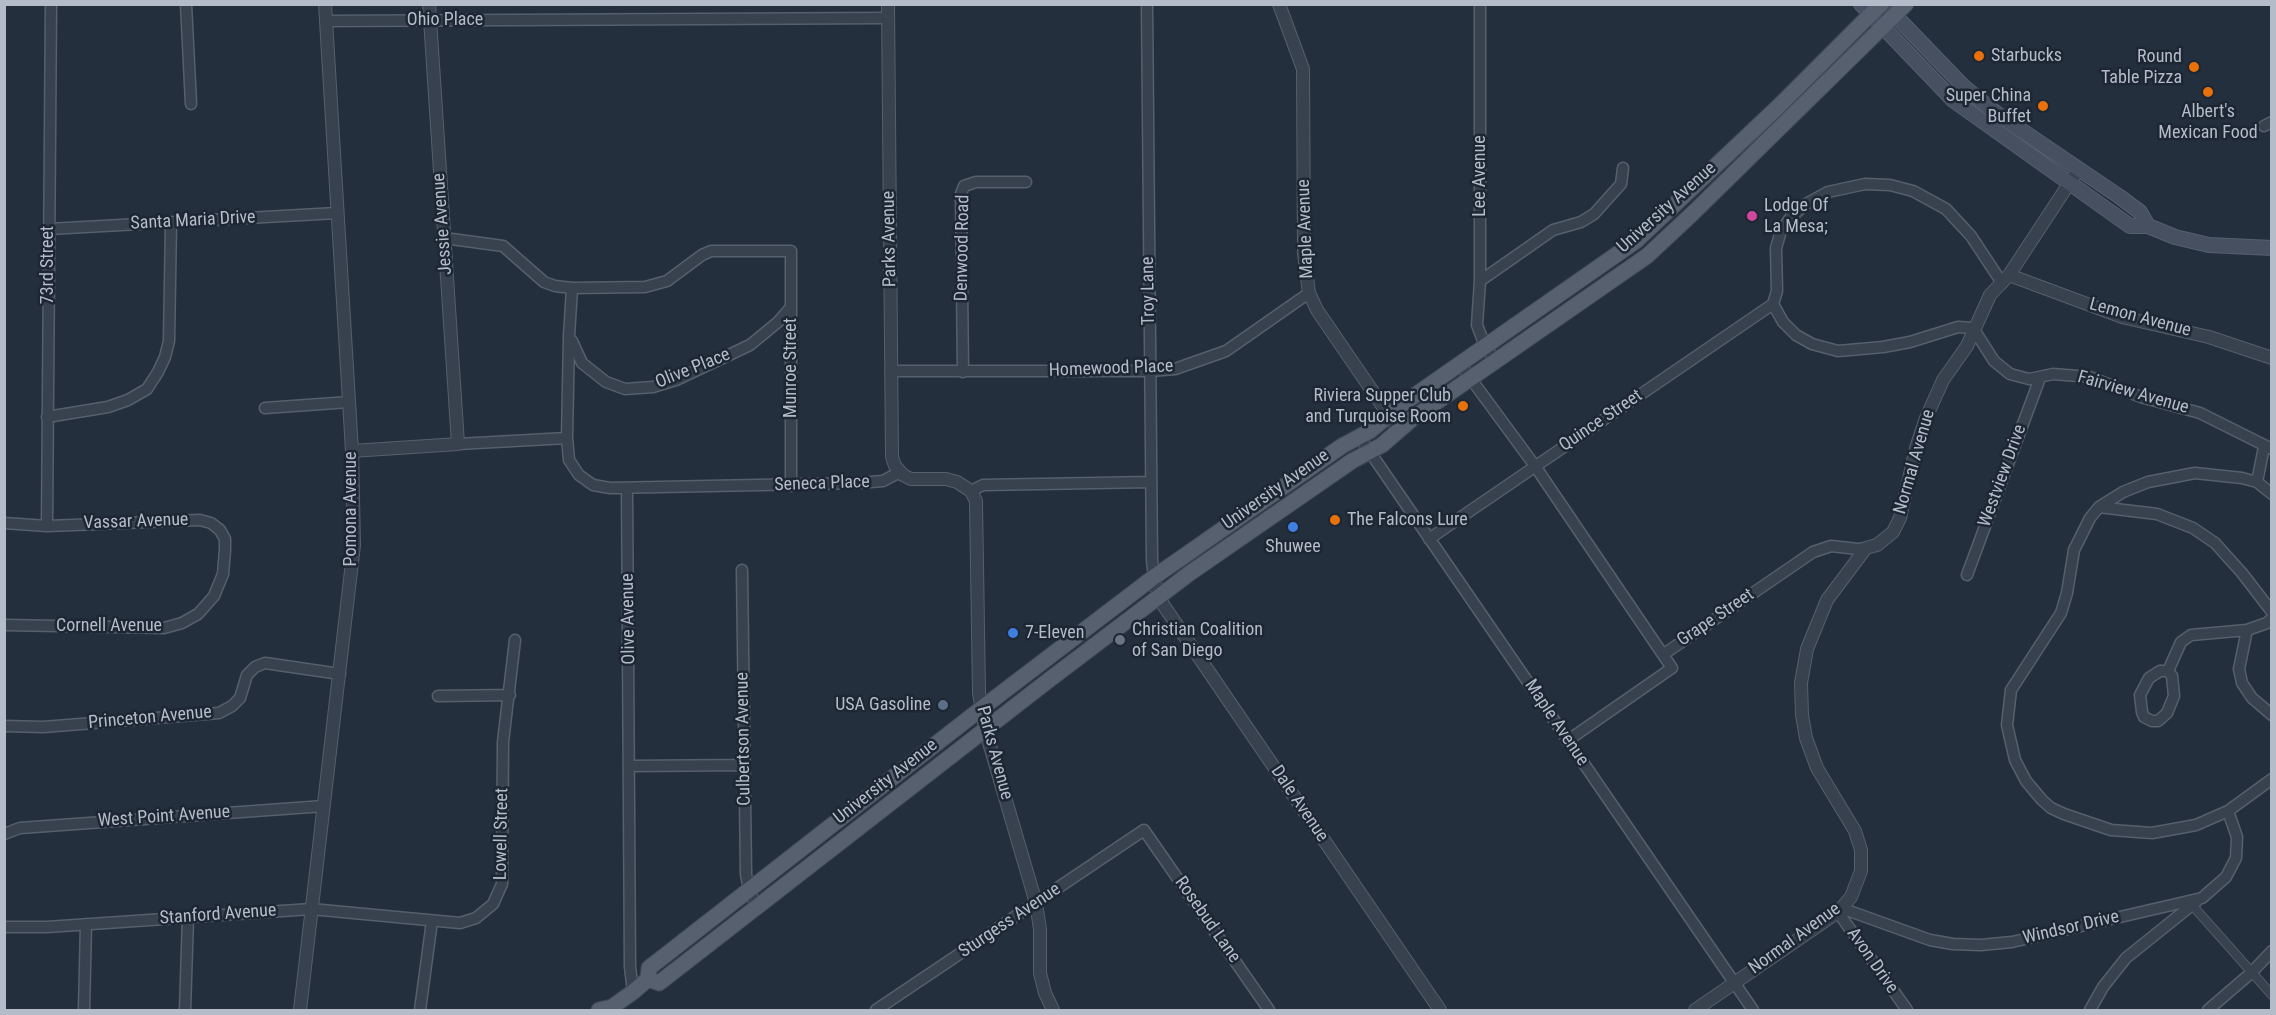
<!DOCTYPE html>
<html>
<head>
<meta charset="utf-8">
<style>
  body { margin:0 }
  #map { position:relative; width:2276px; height:1015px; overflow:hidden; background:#242f3e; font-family:"Roboto Condensed",sans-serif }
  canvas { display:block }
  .frame { position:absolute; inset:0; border:6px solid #b4bcc9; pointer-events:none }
</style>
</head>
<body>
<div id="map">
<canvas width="2276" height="1015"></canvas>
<div class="frame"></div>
</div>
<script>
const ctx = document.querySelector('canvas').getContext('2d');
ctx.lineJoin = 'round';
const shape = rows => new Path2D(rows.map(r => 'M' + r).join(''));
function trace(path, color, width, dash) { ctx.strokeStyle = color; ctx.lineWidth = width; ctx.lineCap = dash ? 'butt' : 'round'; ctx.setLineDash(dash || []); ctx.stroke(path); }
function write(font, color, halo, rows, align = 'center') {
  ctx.font = font + ' "Roboto Condensed",sans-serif'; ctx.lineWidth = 5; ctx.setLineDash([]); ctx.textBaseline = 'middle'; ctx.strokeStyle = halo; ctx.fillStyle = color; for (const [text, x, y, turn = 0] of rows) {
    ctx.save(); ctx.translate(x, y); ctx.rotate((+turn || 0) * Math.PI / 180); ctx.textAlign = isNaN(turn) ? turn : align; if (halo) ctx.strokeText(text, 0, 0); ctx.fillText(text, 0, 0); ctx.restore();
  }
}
const pedestrian = shape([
  [2192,905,2272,995]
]);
const minor = shape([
  [186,4,191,104],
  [1147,4,1152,560,1154,577],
  [1480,4,1480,281,1477,325,1485,346,1496,361],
  [326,21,888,18],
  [2264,126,2272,122],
  [49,229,337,213],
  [444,238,503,246,544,282,555,286,572,288,645,287,667,281,702,255,711,251,791,251,791,486],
  [1480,281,1553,230,1581,222,1594,214,1621,184,1623,168],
  [2002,283,1971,236,1946,209,1913,191,1890,185,1865,184,1828,192,1806,204,1790,218,1781,231,1776,248,1777,291,1773,304,1783,322,1796,335,1812,344,1838,351,1883,347,1910,342,1958,327,1973,328,1994,361,2010,374,2029,379,2053,374,2090,377,2141,397,2200,413,2272,449],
  [572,288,569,336,567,438,569,460,579,475,593,485,610,488,858,483,883,481,900,472],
  [572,341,582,363,606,382,625,389,653,387,676,380,750,345,778,322,791,307],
  [1460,364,1535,466,1672,668,1567,741],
  [892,371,1150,371,1175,369,1226,351,1309,293],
  [963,372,961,194,964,186,976,182,1026,182],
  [265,408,349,402],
  [47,417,108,407,128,400,147,389,158,372,165,357,169,341,171,223],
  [1359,436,1753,1010],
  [458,444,567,438],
  [2257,482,2264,447],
  [627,488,630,967,633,992],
  [971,491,983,485,1151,482],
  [2272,494,2257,482,2242,478,2195,473,2148,482,2123,492,2099,507,2090,518,2074,550,2067,593,2061,613,2011,690,2007,725,2015,760,2026,781,2042,800,2051,808,2064,814,2111,830,2152,833,2196,825,2228,811,2272,779],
  [2099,507,2157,514,2193,528,2215,543,2242,573,2272,612],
  [4,523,47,526,200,520,211,523,220,530,225,539,225,550,223,574,214,596,198,614,182,623,164,628,4,625],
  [47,526,51,4],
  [1429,539,1773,304],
  [742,570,746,874,749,890,757,907],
  [1967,575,2040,378],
  [2247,630,2239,669,2242,683,2252,698,2272,715],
  [1664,654,1813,552,1831,546,1858,549,1866,548],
  [2160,671,2168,671,2172,676,2174,696,2167,713,2158,721,2152,721,2144,717,2142,712,2140,695,2149,678,2160,671],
  [2168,671,2181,642,2191,635,2247,630,2267,623,2272,618],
  [438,696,510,695],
  [4,726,43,727,219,713,232,706,240,698,247,675,255,667,265,663,340,674],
  [630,766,744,765],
  [4,834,20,828,324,806],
  [1841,908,1930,940,1953,944,1981,945,2012,942,2202,898,2226,877,2236,858,2237,837,2228,811],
  [1838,912,1907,1010],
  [4,927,47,927,311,909,460,923,476,918,493,904,502,884,503,742,515,640],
  [84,1010,86,924],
  [185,1010,188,917],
  [420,1010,432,921],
  [876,1010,1144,830,1269,1010],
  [2090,1010,2103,987,2126,958,2197,901],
  [2208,1010,2251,973,2272,951]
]);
const tertiary = shape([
  [888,4,892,457,895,466,903,475,911,479,946,479,957,482,971,491,976,501,979,693,985,729,1036,903,1040,929,1040,973,1045,993,1053,1010],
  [1279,4,1303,69,1304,254,1309,293,1317,310,1399,430],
  [2009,275,2122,317,2209,337,2272,358],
  [352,451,458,444,429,4],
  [1154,577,1158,597,1166,609,1440,1010],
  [300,1010,354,545,352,451,325,4],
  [1695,1010,1838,912,1851,897,1861,871,1861,850,1855,831,1817,768,1806,738,1802,715,1801,683,1807,649,1827,600,1866,548,1877,545,1893,532,1900,518,1916,448,1926,418,1943,380,1967,346,1990,295,2009,275,2078,170]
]);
const secondary = shape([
  [1861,4,1953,100,2130,226,2148,226,2175,237,2209,245,2272,248],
  [1884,4,1964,87,1996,113,2120,197,2140,212,2148,226]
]);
const primary = shape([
  [648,979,659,983,1045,683,1190,573,1352,461,1382,445,1412,419,1647,256,1692,214,1906,4],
  [599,1010,612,1007,633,992,648,979,649,968,982,708,1154,577,1342,446,1370,431,1401,405,1636,241,1779,106,1881,4]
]);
const markers = [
  [1979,56,6,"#e8710a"],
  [2194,67,6,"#e8710a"],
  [2208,92,6,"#e8710a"],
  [2043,106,6,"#e8710a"],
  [1752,216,6,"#d1479c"],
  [1463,406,6,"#e8710a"],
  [1335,520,6,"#e8710a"],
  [1293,527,6,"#3f7fe0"],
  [1013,633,6,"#3f7fe0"],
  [1120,640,6,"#6b7280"],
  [943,705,6,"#5c6f8a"]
];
const streetNames = [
  ["Ohio Place",445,20],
  ["Lee Avenue",1480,176,-90],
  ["University Avenue",1667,208,-42],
  ["Santa Maria Drive",193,221,-3],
  ["Jessie Avenue",443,224,-94],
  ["Maple Avenue",1306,229,-92],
  ["Parks Avenue",890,239,-91],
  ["Denwood Road",963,248,-89],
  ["73rd Street",48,265,-90],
  ["Troy Lane",1149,291,-91],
  ["Lemon Avenue",2140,318,15],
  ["Munroe Street",791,368,-90],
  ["Olive Place",693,369,-22],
  ["Homewood Place",1111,369,-2],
  ["Fairview Avenue",2133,393,16],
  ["Quince Street",1601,421,-34],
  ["Normal Avenue",1915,462,-74],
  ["Westview Drive",2003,476,-70],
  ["Seneca Place",822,484,-2],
  ["University Avenue",1276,490,-35],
  ["Pomona Avenue",351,509,-90],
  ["Vassar Avenue",136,522,-2],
  ["Grape Street",1716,618,-34],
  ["Olive Avenue",629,619,-91],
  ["Cornell Avenue",109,626],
  ["Princeton Avenue",150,718,-5],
  ["Maple Avenue",1556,723,56],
  ["Culbertson Avenue",744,739,-91],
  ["Parks Avenue",994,753,75],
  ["University Avenue",886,782,-38],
  ["Dale Avenue",1299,804,56],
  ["West Point Avenue",164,817,-4],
  ["Lowell Street",502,834,-89],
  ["Stanford Avenue",218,915,-4],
  ["Rosebud Lane",1207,920,55],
  ["Sturgess Avenue",1010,921,-34],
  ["Windsor Drive",2071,928,-13],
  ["Normal Avenue",1795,939,-36],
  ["Avon Drive",1872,961,55]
];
const poiNames = [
  ["Starbucks",1991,56],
  ["Round",2182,57,"right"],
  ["Table Pizza",2182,78,"right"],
  ["Super China",2031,96,"right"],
  ["Buffet",2031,117,"right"],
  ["Albert's",2208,112,"center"],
  ["Mexican Food",2208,133,"center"],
  ["Lodge Of",1764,206],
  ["La Mesa;",1764,227],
  ["Riviera Supper Club",1451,396,"right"],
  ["and Turquoise Room",1451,417,"right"],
  ["The Falcons Lure",1347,520],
  ["Shuwee",1293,547,"center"],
  ["Christian Coalition",1132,630],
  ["of San Diego",1132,651],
  ["7-Eleven",1025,633],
  ["USA Gasoline",931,705,"right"]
];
trace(pedestrian, '#565f6c', 10);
trace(minor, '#565f6c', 13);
trace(tertiary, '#565f6c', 14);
trace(secondary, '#565f6c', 16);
trace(primary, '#414a57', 17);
trace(pedestrian, '#38414e', 8);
trace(minor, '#38414e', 10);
trace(tertiary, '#38414e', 12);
trace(secondary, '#465061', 14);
trace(primary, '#56606e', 15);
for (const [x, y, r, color] of markers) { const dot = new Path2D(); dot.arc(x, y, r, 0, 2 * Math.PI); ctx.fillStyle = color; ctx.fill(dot); trace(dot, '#1d2633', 2); }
write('18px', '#b4bcc9', '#1d2633', streetNames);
write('18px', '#b4bcc9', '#1d2633', poiNames, 'left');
</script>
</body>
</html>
